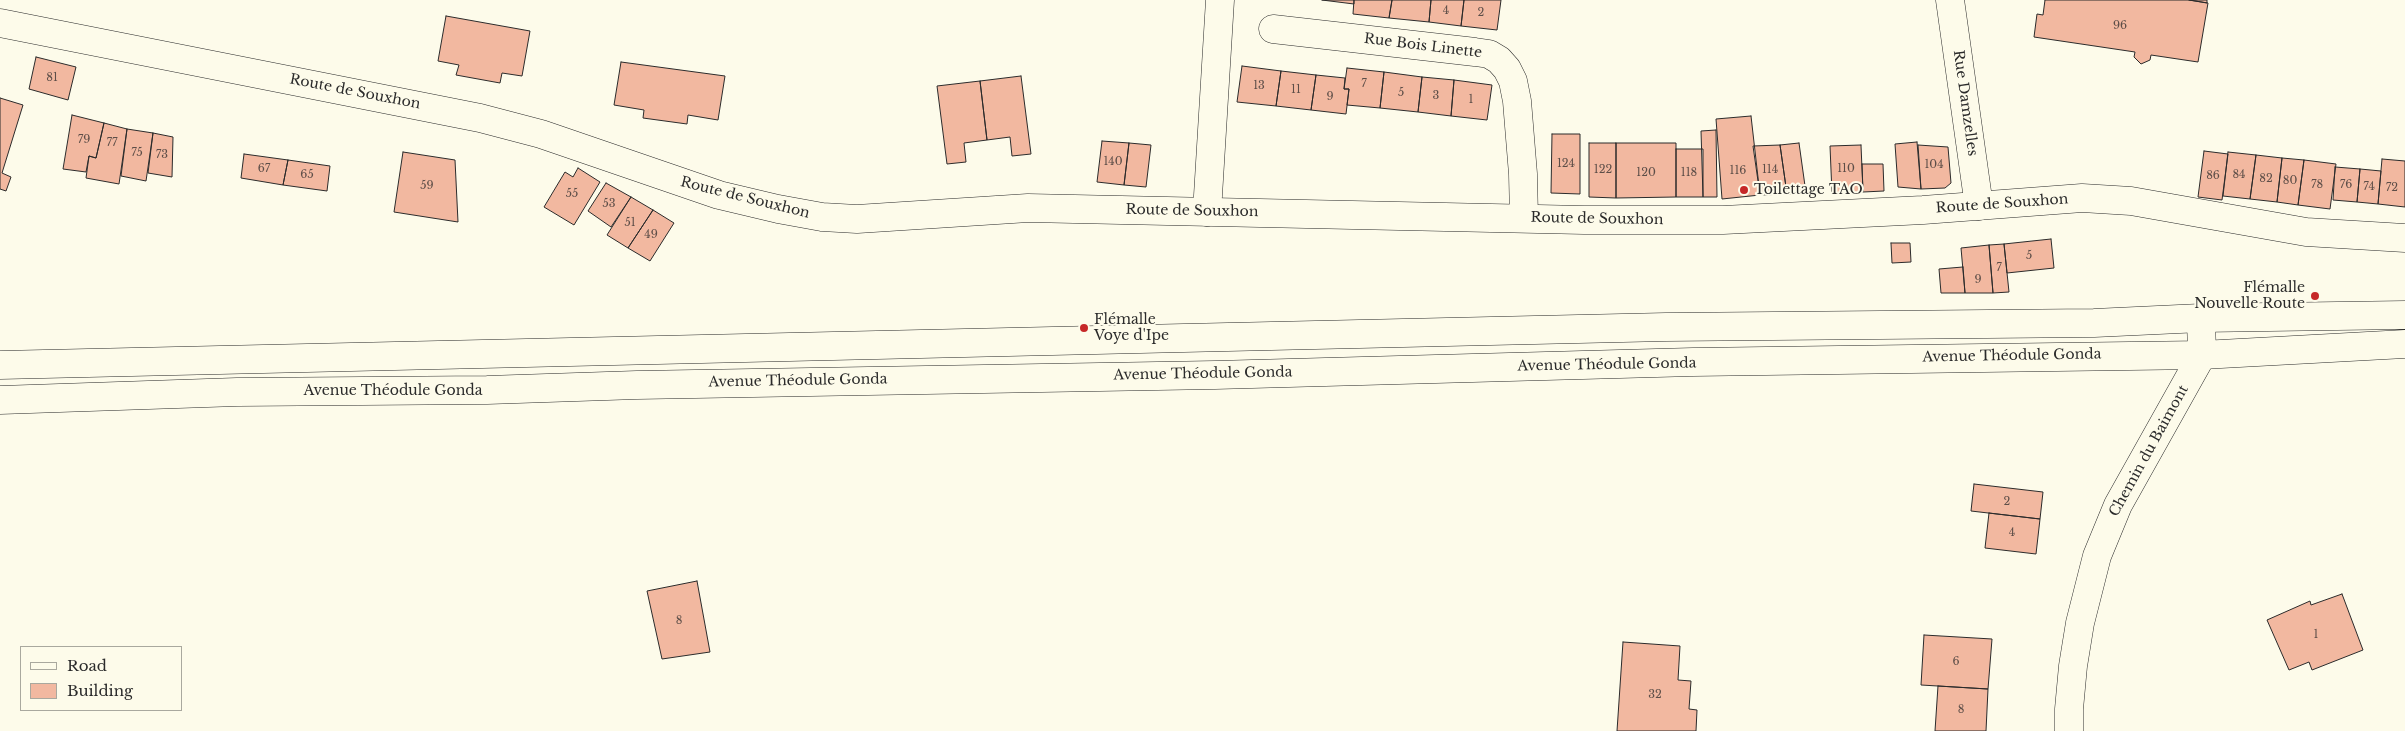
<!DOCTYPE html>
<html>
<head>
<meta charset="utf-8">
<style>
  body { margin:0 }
  #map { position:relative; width:2405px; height:731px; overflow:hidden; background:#fdfbea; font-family:"Libre Baskerville",serif }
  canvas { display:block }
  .legend { position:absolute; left:20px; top:646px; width:162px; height:65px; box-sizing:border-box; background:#fdfbea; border:1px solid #a9a89e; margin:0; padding:6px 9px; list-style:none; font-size:15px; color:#2b2b2b }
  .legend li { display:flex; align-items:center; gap:10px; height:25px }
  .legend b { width:25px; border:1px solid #a9a89e }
</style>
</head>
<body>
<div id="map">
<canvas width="2405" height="731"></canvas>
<ul class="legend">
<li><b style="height:6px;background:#fdfbea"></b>Road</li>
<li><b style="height:14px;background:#f2b8a0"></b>Building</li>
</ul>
</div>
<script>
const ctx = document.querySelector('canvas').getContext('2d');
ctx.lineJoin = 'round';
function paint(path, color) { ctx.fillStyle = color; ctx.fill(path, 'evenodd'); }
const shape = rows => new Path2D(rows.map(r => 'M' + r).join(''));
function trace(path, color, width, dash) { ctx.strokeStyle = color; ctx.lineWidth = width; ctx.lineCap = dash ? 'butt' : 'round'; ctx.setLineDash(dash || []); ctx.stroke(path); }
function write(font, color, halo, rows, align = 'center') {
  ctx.font = font + ' "Libre Baskerville",serif'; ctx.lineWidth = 4; ctx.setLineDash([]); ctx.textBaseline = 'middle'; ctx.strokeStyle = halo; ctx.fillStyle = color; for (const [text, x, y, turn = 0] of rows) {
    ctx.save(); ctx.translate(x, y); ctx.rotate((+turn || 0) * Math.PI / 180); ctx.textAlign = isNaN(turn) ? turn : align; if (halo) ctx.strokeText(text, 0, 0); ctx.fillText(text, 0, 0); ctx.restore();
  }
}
const building = shape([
  [1322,0,1354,0,1354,4,1322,0],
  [1354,0,1392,0,1389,18,1353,14,1354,0],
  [1392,0,1431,0,1429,22,1389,18,1392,0],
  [1431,0,1464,0,1461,26,1429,22,1431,0],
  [1464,0,1501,0,1497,30,1461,26,1464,0],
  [2045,0,2189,0,2208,3,2198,62,2151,55,2150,60,2141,64,2134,57,2135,52,2034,37,2037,14,2043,15,2045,0],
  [2189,0,2207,0,2207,3,2189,0],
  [446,16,530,31,522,76,502,73,500,83,456,75,459,65,438,61,446,16],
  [36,57,76,67,68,100,29,89,36,57],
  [621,62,725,76,718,120,688,115,687,124,643,118,644,110,614,105,621,62],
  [1242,66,1281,71,1276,106,1237,102,1242,66],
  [1347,68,1384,72,1380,108,1347,105,1349,89,1344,89,1347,68],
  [1281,71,1316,75,1311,110,1276,106,1281,71],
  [1384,72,1422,77,1418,112,1380,108,1384,72],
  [1316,75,1345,78,1344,89,1349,89,1346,114,1311,110,1316,75],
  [1021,76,1031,154,1012,156,1010,137,987,140,980,81,1021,76],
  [1422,77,1454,80,1451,116,1418,112,1422,77],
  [1454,80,1492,85,1487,120,1451,116,1454,80],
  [980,81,987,140,964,143,966,162,947,164,937,86,980,81],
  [0,98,23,105,2,173,11,177,6,191,0,189,0,98],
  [72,115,104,123,96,158,89,156,86,172,63,169,72,115],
  [1751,116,1760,195,1722,199,1716,119,1751,116],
  [104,123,127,129,119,184,86,178,89,156,96,158,104,123],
  [127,129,153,133,146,181,121,176,127,129],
  [1716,130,1717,197,1703,197,1701,131,1716,130],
  [153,133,173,137,172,177,148,173,153,133],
  [1552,134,1580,134,1580,194,1551,193,1552,134],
  [1102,141,1129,143,1124,185,1097,182,1102,141],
  [1917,142,1921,189,1898,187,1895,144,1917,142],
  [1129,143,1151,145,1146,187,1124,185,1129,143],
  [1589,143,1616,143,1616,198,1589,197,1589,143],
  [1616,143,1676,143,1676,197,1616,198,1616,143],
  [1799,143,1806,193,1787,194,1780,145,1799,143],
  [1780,145,1787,194,1760,195,1753,146,1780,145],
  [1861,145,1863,192,1832,194,1830,146,1861,145],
  [1918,145,1948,147,1951,183,1945,188,1921,189,1918,145],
  [1676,149,1703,149,1703,197,1676,197,1676,149],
  [2204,151,2228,154,2222,200,2198,197,2204,151],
  [403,152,455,160,458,222,394,212,403,152],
  [2228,152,2256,155,2250,199,2223,196,2228,152],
  [244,154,288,160,283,185,241,178,244,154],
  [2256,155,2282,158,2277,202,2250,199,2256,155],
  [2282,158,2304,160,2298,205,2277,202,2282,158],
  [2382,159,2405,161,2405,207,2378,204,2382,159],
  [288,160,330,166,327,191,283,185,288,160],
  [2304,160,2336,164,2330,209,2298,205,2304,160],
  [1862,164,1883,164,1884,191,1863,192,1862,164],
  [2335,167,2360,169,2357,202,2333,200,2335,167],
  [578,168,600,182,574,225,544,207,565,172,573,177,578,168],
  [2360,169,2381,171,2378,204,2357,202,2360,169],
  [606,183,631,197,611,227,588,211,606,183],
  [631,197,653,210,628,248,607,235,631,197],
  [653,210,674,223,650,261,628,248,653,210],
  [2051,239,2054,268,2007,273,2004,244,2051,239],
  [1891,243,1910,243,1911,262,1892,263,1891,243],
  [2004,244,2009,292,1993,293,1989,245,2004,244],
  [1989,245,1993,293,1965,293,1961,248,1989,245],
  [1963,267,1965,293,1941,293,1939,269,1963,267],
  [1974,484,2043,492,2040,519,1971,511,1974,484],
  [1989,513,2040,519,2036,554,1985,548,1989,513],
  [697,581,710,652,662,659,647,591,697,581],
  [2342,594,2363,650,2312,670,2309,662,2289,670,2267,620,2310,601,2311,605,2342,594],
  [1924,635,1992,639,1988,689,1921,685,1924,635],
  [1623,642,1680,646,1678,680,1691,681,1689,709,1697,710,1696,731,1617,731,1623,642],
  [1938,686,1988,689,1986,731,1935,731,1938,686]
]);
const street = shape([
  [1950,0,1979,206],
  [1273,29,1475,52,1489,54,1499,60,1507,69,1513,81,1517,101,1523,174,1524,218],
  [1207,212,1220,0],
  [2069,731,2069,709,2073,666,2080,623,2097,556,2118,505,2202,355,2201,318]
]);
const secondary = shape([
  [0,23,480,118,541,134,719,195,778,209,822,217,857,219,1028,208,1584,220,1723,220,1923,210,2082,198,2131,201,2306,232,2405,238],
  [0,365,1666,327,2094,323,2201,318,2405,315],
  [0,400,237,392,487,390,637,385,1215,375,1693,362,2202,355,2405,344]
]);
const markers = [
  [1744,190,5,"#c62828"],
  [2315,296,5,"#c62828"],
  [1084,328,5,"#c62828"]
];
const numberNames = [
  ["4",1446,11],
  ["2",1481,13],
  ["96",2120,26],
  ["81",52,78],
  ["7",1364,84],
  ["13",1259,86],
  ["11",1296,90],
  ["5",1401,93],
  ["3",1436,96],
  ["9",1330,97],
  ["1",1471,100],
  ["79",84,140],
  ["77",112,143],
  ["75",137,153],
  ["73",162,155],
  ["140",1113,162],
  ["124",1566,164],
  ["104",1934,165],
  ["67",264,169],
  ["110",1846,169],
  ["122",1603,170],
  ["114",1770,170],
  ["116",1738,171],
  ["120",1646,173],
  ["118",1689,173],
  ["65",307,175],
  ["84",2239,175],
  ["86",2213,176],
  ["82",2266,179],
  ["80",2290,181],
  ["78",2317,185],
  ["76",2346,185],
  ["59",427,186],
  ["74",2369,187],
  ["72",2392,188],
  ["55",572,194],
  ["53",609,204],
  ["51",630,223],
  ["49",651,235],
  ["5",2029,256],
  ["7",1999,268],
  ["9",1978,280],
  ["2",2007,502],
  ["4",2012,533],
  ["8",679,621],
  ["1",2316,635],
  ["6",1956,662],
  ["32",1655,695],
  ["8",1961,710]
];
const streetNames = [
  ["Rue Bois Linette",1423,46,7],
  ["Route de Souxhon",355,92,11],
  ["Rue Damzelles",1965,103,82],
  ["Route de Souxhon",745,198,14],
  ["Route de Souxhon",2002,204,-4],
  ["Route de Souxhon",1192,211,1],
  ["Route de Souxhon",1597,219,1],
  ["Avenue Théodule Gonda",2012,356,-1],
  ["Avenue Théodule Gonda",1607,365,-1],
  ["Avenue Théodule Gonda",1203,374,-1],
  ["Avenue Théodule Gonda",798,381,-1],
  ["Avenue Théodule Gonda",393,391],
  ["Chemin du Baimont",2149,451,-61]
];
const poiNames = [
  ["Toilettage TAO",1754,190],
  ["Flémalle",2305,288,"right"],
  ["Nouvelle Route",2305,304,"right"],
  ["Flémalle",1094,320],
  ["Voye d'Ipe",1094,336]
];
paint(building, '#f2b8a0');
trace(building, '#2b2b2b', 1);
trace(street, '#2b2b2b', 29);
trace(secondary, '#2b2b2b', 29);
trace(street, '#fdfbea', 28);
trace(secondary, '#fdfbea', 28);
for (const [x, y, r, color] of markers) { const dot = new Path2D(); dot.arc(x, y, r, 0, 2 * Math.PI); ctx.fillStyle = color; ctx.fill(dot); trace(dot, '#fdfbea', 2); }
write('11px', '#5d4e48', null, numberNames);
write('14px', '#2b2b2b', '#fdfbea', streetNames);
write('14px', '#2b2b2b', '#fdfbea', poiNames, 'left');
</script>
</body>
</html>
